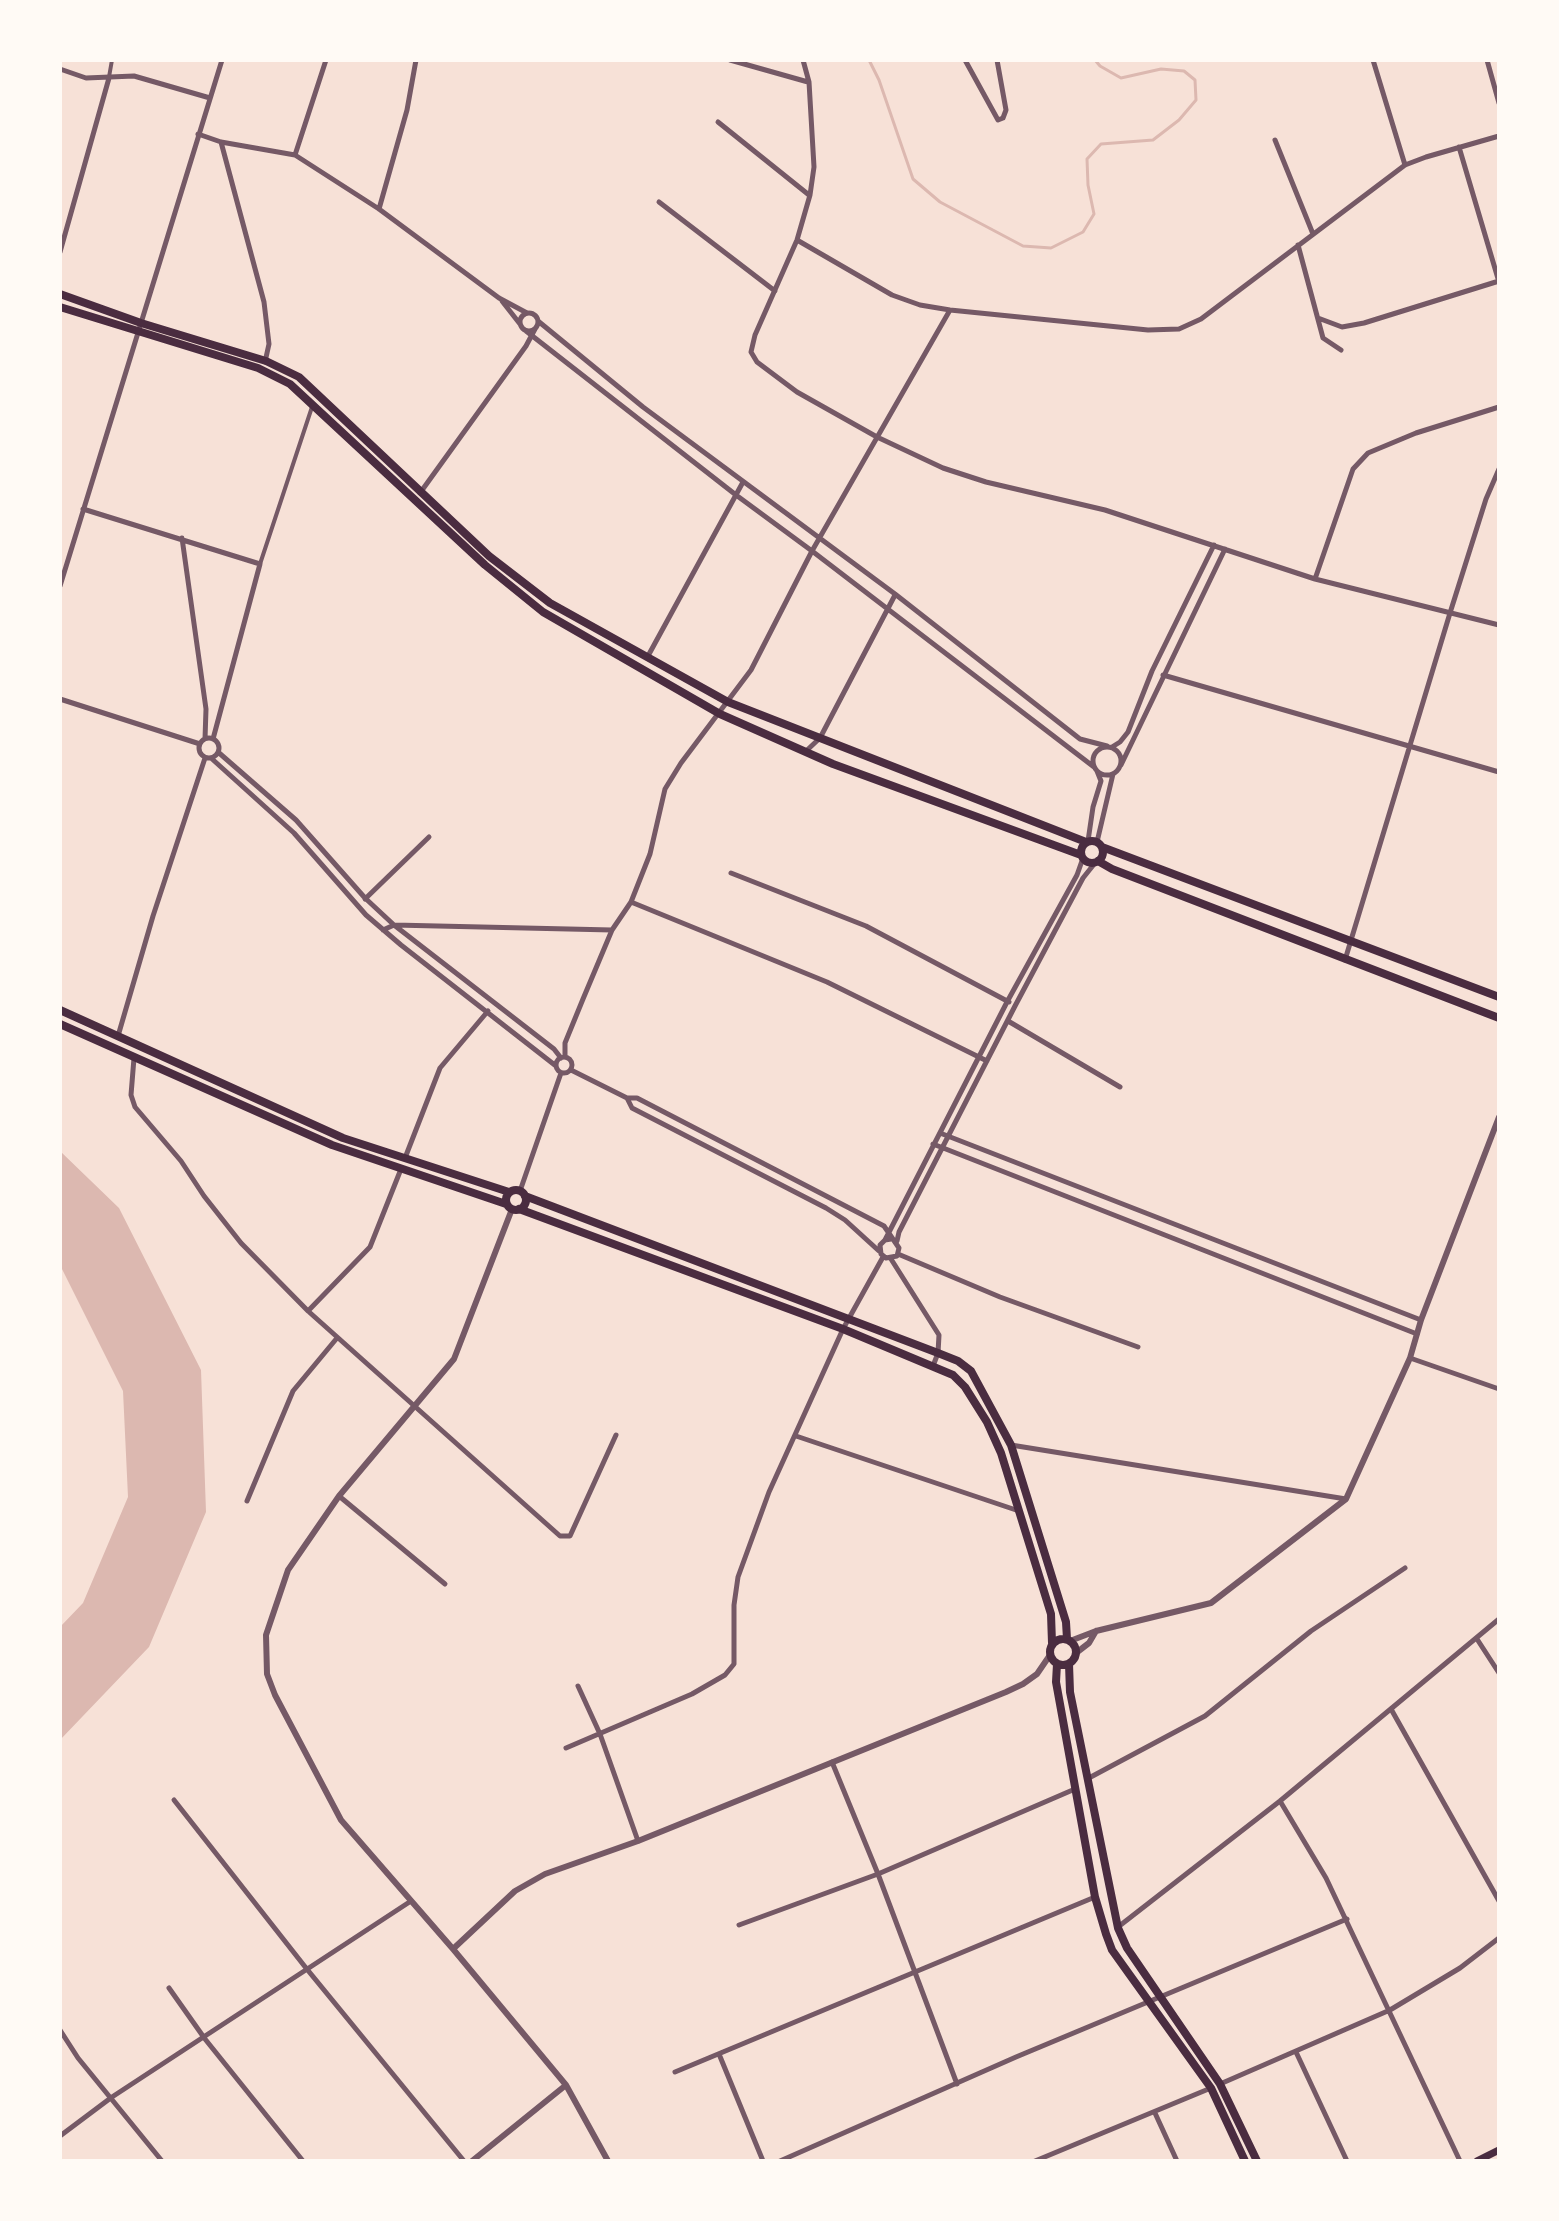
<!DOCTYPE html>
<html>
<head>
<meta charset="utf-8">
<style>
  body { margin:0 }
  #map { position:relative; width:1559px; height:2221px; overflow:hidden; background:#f7e1d7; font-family:Jost,sans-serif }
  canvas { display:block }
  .frame { position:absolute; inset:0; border:62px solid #fffaf5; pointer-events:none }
</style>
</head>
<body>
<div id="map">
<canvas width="1559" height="2221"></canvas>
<div class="frame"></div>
</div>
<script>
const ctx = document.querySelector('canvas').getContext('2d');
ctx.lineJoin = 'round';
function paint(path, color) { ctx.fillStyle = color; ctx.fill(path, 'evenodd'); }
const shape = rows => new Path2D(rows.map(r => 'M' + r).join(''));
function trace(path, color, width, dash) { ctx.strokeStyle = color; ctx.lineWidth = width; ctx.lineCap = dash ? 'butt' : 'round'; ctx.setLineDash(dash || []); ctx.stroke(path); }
const water = shape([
  [60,1151,119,1208,201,1370,206,1512,149,1647,60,1740,60,1627,83,1603,128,1497,123,1391,60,1265]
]);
const stream = shape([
  [869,60,879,80,913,179,940,202,1023,246,1051,248,1083,232,1094,214,1088,185,1087,159,1101,144,1153,140,1179,120,1196,100,1195,80,1184,71,1161,69,1121,78,1100,66,1095,60]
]);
const pedestrian = shape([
  [109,77,112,60],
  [260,564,312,407]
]);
const minor = shape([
  [730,60,808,82],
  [803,60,809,82,814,167,810,195,797,240,755,335,751,352,757,362,797,392,877,437,943,468,986,482,1105,510,1315,579,1499,625],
  [965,60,998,120,1003,118,1006,110,997,60],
  [1373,60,1405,165],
  [1487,60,1499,103],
  [60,69,86,78,134,76,210,98],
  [718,122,809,195],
  [198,134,221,142,295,155,379,209,499,298,527,313],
  [1275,140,1313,234],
  [221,142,264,302,269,344,265,362],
  [1459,147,1499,282],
  [295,155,326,60],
  [659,202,775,291],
  [379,209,407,110,416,60],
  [797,240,892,295,920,305,950,310,1148,330,1179,329,1201,319,1405,165,1426,157,1499,136],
  [1298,245,1323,338,1341,350],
  [60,252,109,78],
  [502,301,520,324],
  '520 322a9 9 0 1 1 18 0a9 9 0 1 1-18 0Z',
  [1318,318,1342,327,1364,323,1499,281],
  [538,321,643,407,895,594,1080,739,1107,746],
  [526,331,736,495,812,551,1094,767],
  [420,493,526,346,535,329],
  [83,509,260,564,213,739],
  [182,538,206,709,205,739],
  [1315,579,1353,469,1368,453,1416,433,1499,407],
  [60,586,222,60],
  [648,656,743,482],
  [1163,675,1499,772],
  [60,699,200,744],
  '199 748a10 10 0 1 1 20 0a10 10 0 1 1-20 0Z',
  '1093 761a14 14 0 1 1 28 0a14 14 0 1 1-28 0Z',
  [1112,747,1120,742,1128,732,1152,671,1214,545],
  [218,752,296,820,365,898,394,925,554,1049,561,1058],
  [805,752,820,738,895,595],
  [211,758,294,833,366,915,401,945,556,1066],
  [1121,765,1225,549],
  [1088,841,1093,807,1101,781,1097,771],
  [1097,842,1113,774],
  [731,873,866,926,1009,1002],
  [365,899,429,837],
  [631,902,827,982,987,1061],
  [383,930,394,925,612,930],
  [1345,960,1450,613,1486,499,1499,469],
  [1008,1021,1120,1087],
  [118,1036,153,916,205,758],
  '556 1065a8 8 0 1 1 16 0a8 8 0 1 1-16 0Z',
  [565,1057,565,1043,583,999,612,930,631,902,650,854,665,789,681,763,751,670,812,551,950,310],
  [134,1058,131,1095,135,1107,181,1161,204,1196,241,1243,308,1311,560,1536,570,1536,616,1435],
  [571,1070,627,1098,637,1098,884,1226,899,1248,897,1256,886,1258,881,1254,880,1245,885,1240,891,1239],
  [627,1098,632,1108,826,1208,845,1220,879,1251],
  [940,1133,1421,1320],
  [933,1144,1417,1334],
  [405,1158,440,1068,488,1011],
  [520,1191,561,1073],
  [885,1240,1007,1002,1077,875,1083,858],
  [897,1241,899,1232,1015,1006,1083,878,1095,863],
  [898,1254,1000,1297,1138,1347],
  [891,1259,939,1335,938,1353,933,1366],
  [308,1311,370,1247,401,1169],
  [1410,1358,1499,1389],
  [796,1436,1019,1511],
  [1011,1445,1346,1499],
  [339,1496,445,1584],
  [247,1501,293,1391,337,1338],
  [1477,1639,1499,1673],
  [578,1686,600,1734,638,1841],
  [1391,1709,1499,1901],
  [566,1748,692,1694,725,1675,734,1664,734,1605,738,1577,769,1492,843,1329,883,1257],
  [832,1762,878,1874,957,2084],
  [1087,1779,1205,1716,1311,1631,1405,1568],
  [174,1800,306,1968,464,2161],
  [1280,1801,1326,1878,1460,2161],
  [739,1925,878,1874,1075,1789],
  [1118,1927,1280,1801,1499,1619],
  [169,1988,205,2039,303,2161],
  [60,2030,78,2058,162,2161],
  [1296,2052,1347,2161],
  [719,2054,763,2161],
  [675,2072,1095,1897],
  [1220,2084,1390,2010,1460,1968,1499,1938],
  [1155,2113,1177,2161],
  [60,2136,112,2097,411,1901],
  [780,2161,1016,2057,1347,1919],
  [1035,2161,1211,2088]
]);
const tertiary = shape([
  [512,1209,454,1359,339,1496,288,1570,266,1635,267,1674,275,1695,341,1820,453,1949,566,2085,608,2161],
  [1070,1641,1096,1631,1211,1603,1346,1499,1410,1358,1421,1320,1499,1117],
  [1076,1653,1089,1643,1096,1631],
  [453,1949,515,1891,545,1874,638,1841,1006,1692,1023,1684,1037,1674,1050,1655],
  [472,2161,566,2085]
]);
const secondary = shape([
  [1477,2161,1499,2150]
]);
const primary = shape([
  [60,294,141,323,266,361,299,377,489,556,550,603,728,702,1086,842],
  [60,307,258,368,290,384,485,565,543,612,720,714,833,764,1081,855],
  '1081 852a11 11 0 1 1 22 0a11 11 0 1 1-22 0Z',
  [1102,847,1499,997],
  [1098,861,1112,869,1499,1018],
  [60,1010,343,1138,509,1192],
  [60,1024,332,1145,506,1204],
  '506 1200a10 10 0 1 1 20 0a10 10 0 1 1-20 0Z',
  [525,1196,938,1353,958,1361,971,1371,1011,1445,1066,1622,1067,1639],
  [519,1209,843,1329,953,1375,965,1387,987,1422,1001,1453,1051,1614,1052,1643],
  '1050 1652a13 13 0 1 1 26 0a13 13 0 1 1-26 0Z',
  [1057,1664,1056,1682,1095,1897,1106,1934,1112,1950,1127,1971,1211,2088,1245,2161],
  [1069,1664,1070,1692,1118,1928,1127,1948,1220,2084,1257,2161]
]);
paint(water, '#dcb8b0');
trace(stream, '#dcb8b0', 3);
trace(pedestrian, '#755966', 4);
trace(minor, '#755966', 5);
trace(tertiary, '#755966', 6);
trace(secondary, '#4a2c40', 7);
trace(primary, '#4a2c40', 8);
</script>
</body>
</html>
